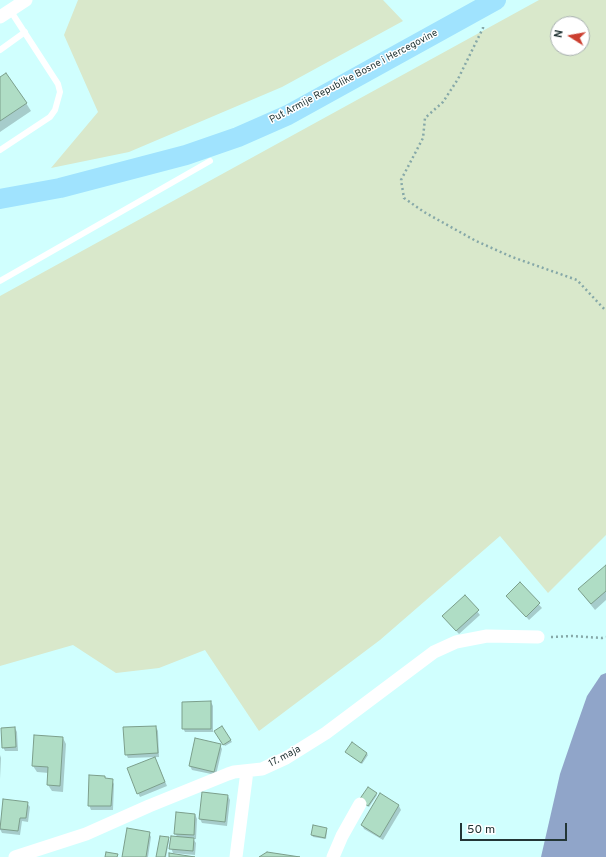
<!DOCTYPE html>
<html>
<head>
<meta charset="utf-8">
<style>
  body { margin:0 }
  #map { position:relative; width:606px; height:857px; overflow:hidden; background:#d0fffe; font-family:Overpass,sans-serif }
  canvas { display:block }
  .north { position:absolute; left:550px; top:16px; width:40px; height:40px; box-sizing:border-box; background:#fff; border:1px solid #a7afaf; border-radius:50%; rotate:281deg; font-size:11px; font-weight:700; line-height:16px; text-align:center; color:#233636 }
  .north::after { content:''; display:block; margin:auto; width:14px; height:18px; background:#cc3f30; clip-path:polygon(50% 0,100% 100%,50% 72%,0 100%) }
  .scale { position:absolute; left:460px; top:823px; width:107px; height:18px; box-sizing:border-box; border:2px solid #233636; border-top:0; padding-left:5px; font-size:12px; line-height:14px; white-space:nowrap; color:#233636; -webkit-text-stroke:3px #fff; paint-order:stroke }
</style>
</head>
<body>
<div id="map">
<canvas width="606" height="857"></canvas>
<div class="north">N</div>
<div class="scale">50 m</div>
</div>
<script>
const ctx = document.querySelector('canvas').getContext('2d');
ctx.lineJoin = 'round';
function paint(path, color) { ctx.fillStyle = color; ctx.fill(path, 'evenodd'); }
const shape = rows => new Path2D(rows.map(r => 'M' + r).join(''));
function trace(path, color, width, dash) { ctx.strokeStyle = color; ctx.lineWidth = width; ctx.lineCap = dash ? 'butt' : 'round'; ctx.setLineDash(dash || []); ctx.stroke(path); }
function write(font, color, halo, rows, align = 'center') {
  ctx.font = font + ' Overpass,sans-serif'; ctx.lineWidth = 3; ctx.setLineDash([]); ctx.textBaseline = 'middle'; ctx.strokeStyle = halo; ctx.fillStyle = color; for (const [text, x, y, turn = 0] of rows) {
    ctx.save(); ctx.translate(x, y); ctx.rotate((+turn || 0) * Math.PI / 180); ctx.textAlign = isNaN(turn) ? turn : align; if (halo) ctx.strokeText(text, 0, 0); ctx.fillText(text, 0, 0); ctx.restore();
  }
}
const green = shape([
  [78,0,383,0,403,21,282,87,129,152,51,168,98,112,64,35],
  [539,0,606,0,606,535,548,593,500,536,380,640,259,731,205,650,159,668,116,673,73,645,0,666,0,296],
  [558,24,582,24,582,48,558,48]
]);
const water = shape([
  [606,673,606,857,541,857,560,774,574,733,587,696,601,675]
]);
const shadow = shape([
  [0,78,26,103,31,111,0,132],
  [606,566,606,600,595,610,583,595,579,589],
  [520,584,542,608,529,620,507,596],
  [465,596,480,615,459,634,446,620],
  [211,702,213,706,213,732,185,732,183,728],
  [156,727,158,731,159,757,128,758,126,754],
  [222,727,232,742,225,746,215,732],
  [15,728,17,732,18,751,5,751,3,747],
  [63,738,66,744,63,792,52,791,48,785,49,773,37,772,33,766],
  [220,745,222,749,216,775,192,770,190,766],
  [347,753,367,754,368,755,362,764],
  [0,755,1,758,0,779],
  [157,762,167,786,140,797,138,793],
  [105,777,106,779,112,780,114,784,113,810,91,810,89,805],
  [376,794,377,795,369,807,361,802],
  [380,795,399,806,401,810,383,840,364,829,362,825],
  [228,796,230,800,227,826,202,823,200,819],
  [4,800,27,803,30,807,28,822,22,821,20,835,2,833,0,829],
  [195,814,197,819,196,839,193,839,196,843,195,855,173,853,171,848,178,837,175,834],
  [326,829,327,831,326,839,313,837,312,835],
  [149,833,151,837,148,857,124,857],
  [168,838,169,840,166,857,157,857]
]);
const building = shape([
  [6,73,27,103,0,121,0,77,6,73],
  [606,565,606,591,591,604,578,589,606,565],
  [520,582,540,603,526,617,506,596,520,582],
  [465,595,479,610,456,631,442,616,465,595],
  [211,701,211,729,182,729,182,702,211,701],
  [156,726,158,753,125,755,123,727,156,726],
  [222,726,231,740,223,745,214,731,222,726],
  [15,727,16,747,2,748,1,728,15,727],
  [34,735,63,737,60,786,47,785,48,767,32,766,34,735],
  [195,738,221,744,214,772,189,766,195,738],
  [352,742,367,753,361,763,345,752,352,742],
  [155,757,165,782,137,794,127,768,155,757],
  [89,775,105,776,105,778,113,779,111,806,88,806,89,775],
  [368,787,377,793,368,806,359,800,368,787],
  [202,792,228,795,225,822,199,819,202,792],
  [380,793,399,805,380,837,361,825,380,793],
  [3,799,28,802,26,818,20,818,18,831,0,829,3,799],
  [176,812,195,814,194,835,174,834,176,812],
  [313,825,327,828,325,838,311,835,313,825],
  [127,828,150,832,146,857,122,857,127,828],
  [160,836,169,837,165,857,156,857,160,836],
  [171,836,194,838,193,851,169,849,171,836],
  [106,852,118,854,117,857,105,857,106,852],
  [267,852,300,857,259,857,267,852],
  [169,853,195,857,169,857,169,853]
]);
const path = shape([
  [483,27,483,28,458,79,443,102,425,118,423,138,401,180,404,198,424,212,476,241,512,257,577,280,606,311],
  [551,637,572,636,602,638,606,637]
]);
const lane = shape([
  [0,50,25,32],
  [0,150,50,117,55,110,60,92,58,84,10,10],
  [0,281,210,161]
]);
const street = shape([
  [0,17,26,0],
  [15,857,86,834,149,806,228,774,234,772,262,769,286,758,326,733,434,652,456,642,487,636,538,637],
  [236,857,247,771],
  [333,857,342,836,360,804]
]);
const primary = shape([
  [0,199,60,188,186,155,238,137,288,115,496,0]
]);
const streetNames = [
  ["Put Armije Republike Bosne i Hercegovine",354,77,-28],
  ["17. maja",285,757,-28]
];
paint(green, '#d9e8cb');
paint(water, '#90a5c9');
paint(shadow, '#0003');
paint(building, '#afddc5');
trace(building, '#7c9f8c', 1);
trace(path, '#86a8a8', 2.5, [2, 3]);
trace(lane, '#fff', 6);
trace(street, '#fff', 13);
trace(primary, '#a0e3fe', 20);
write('10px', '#233636', '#fff', streetNames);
</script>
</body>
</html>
